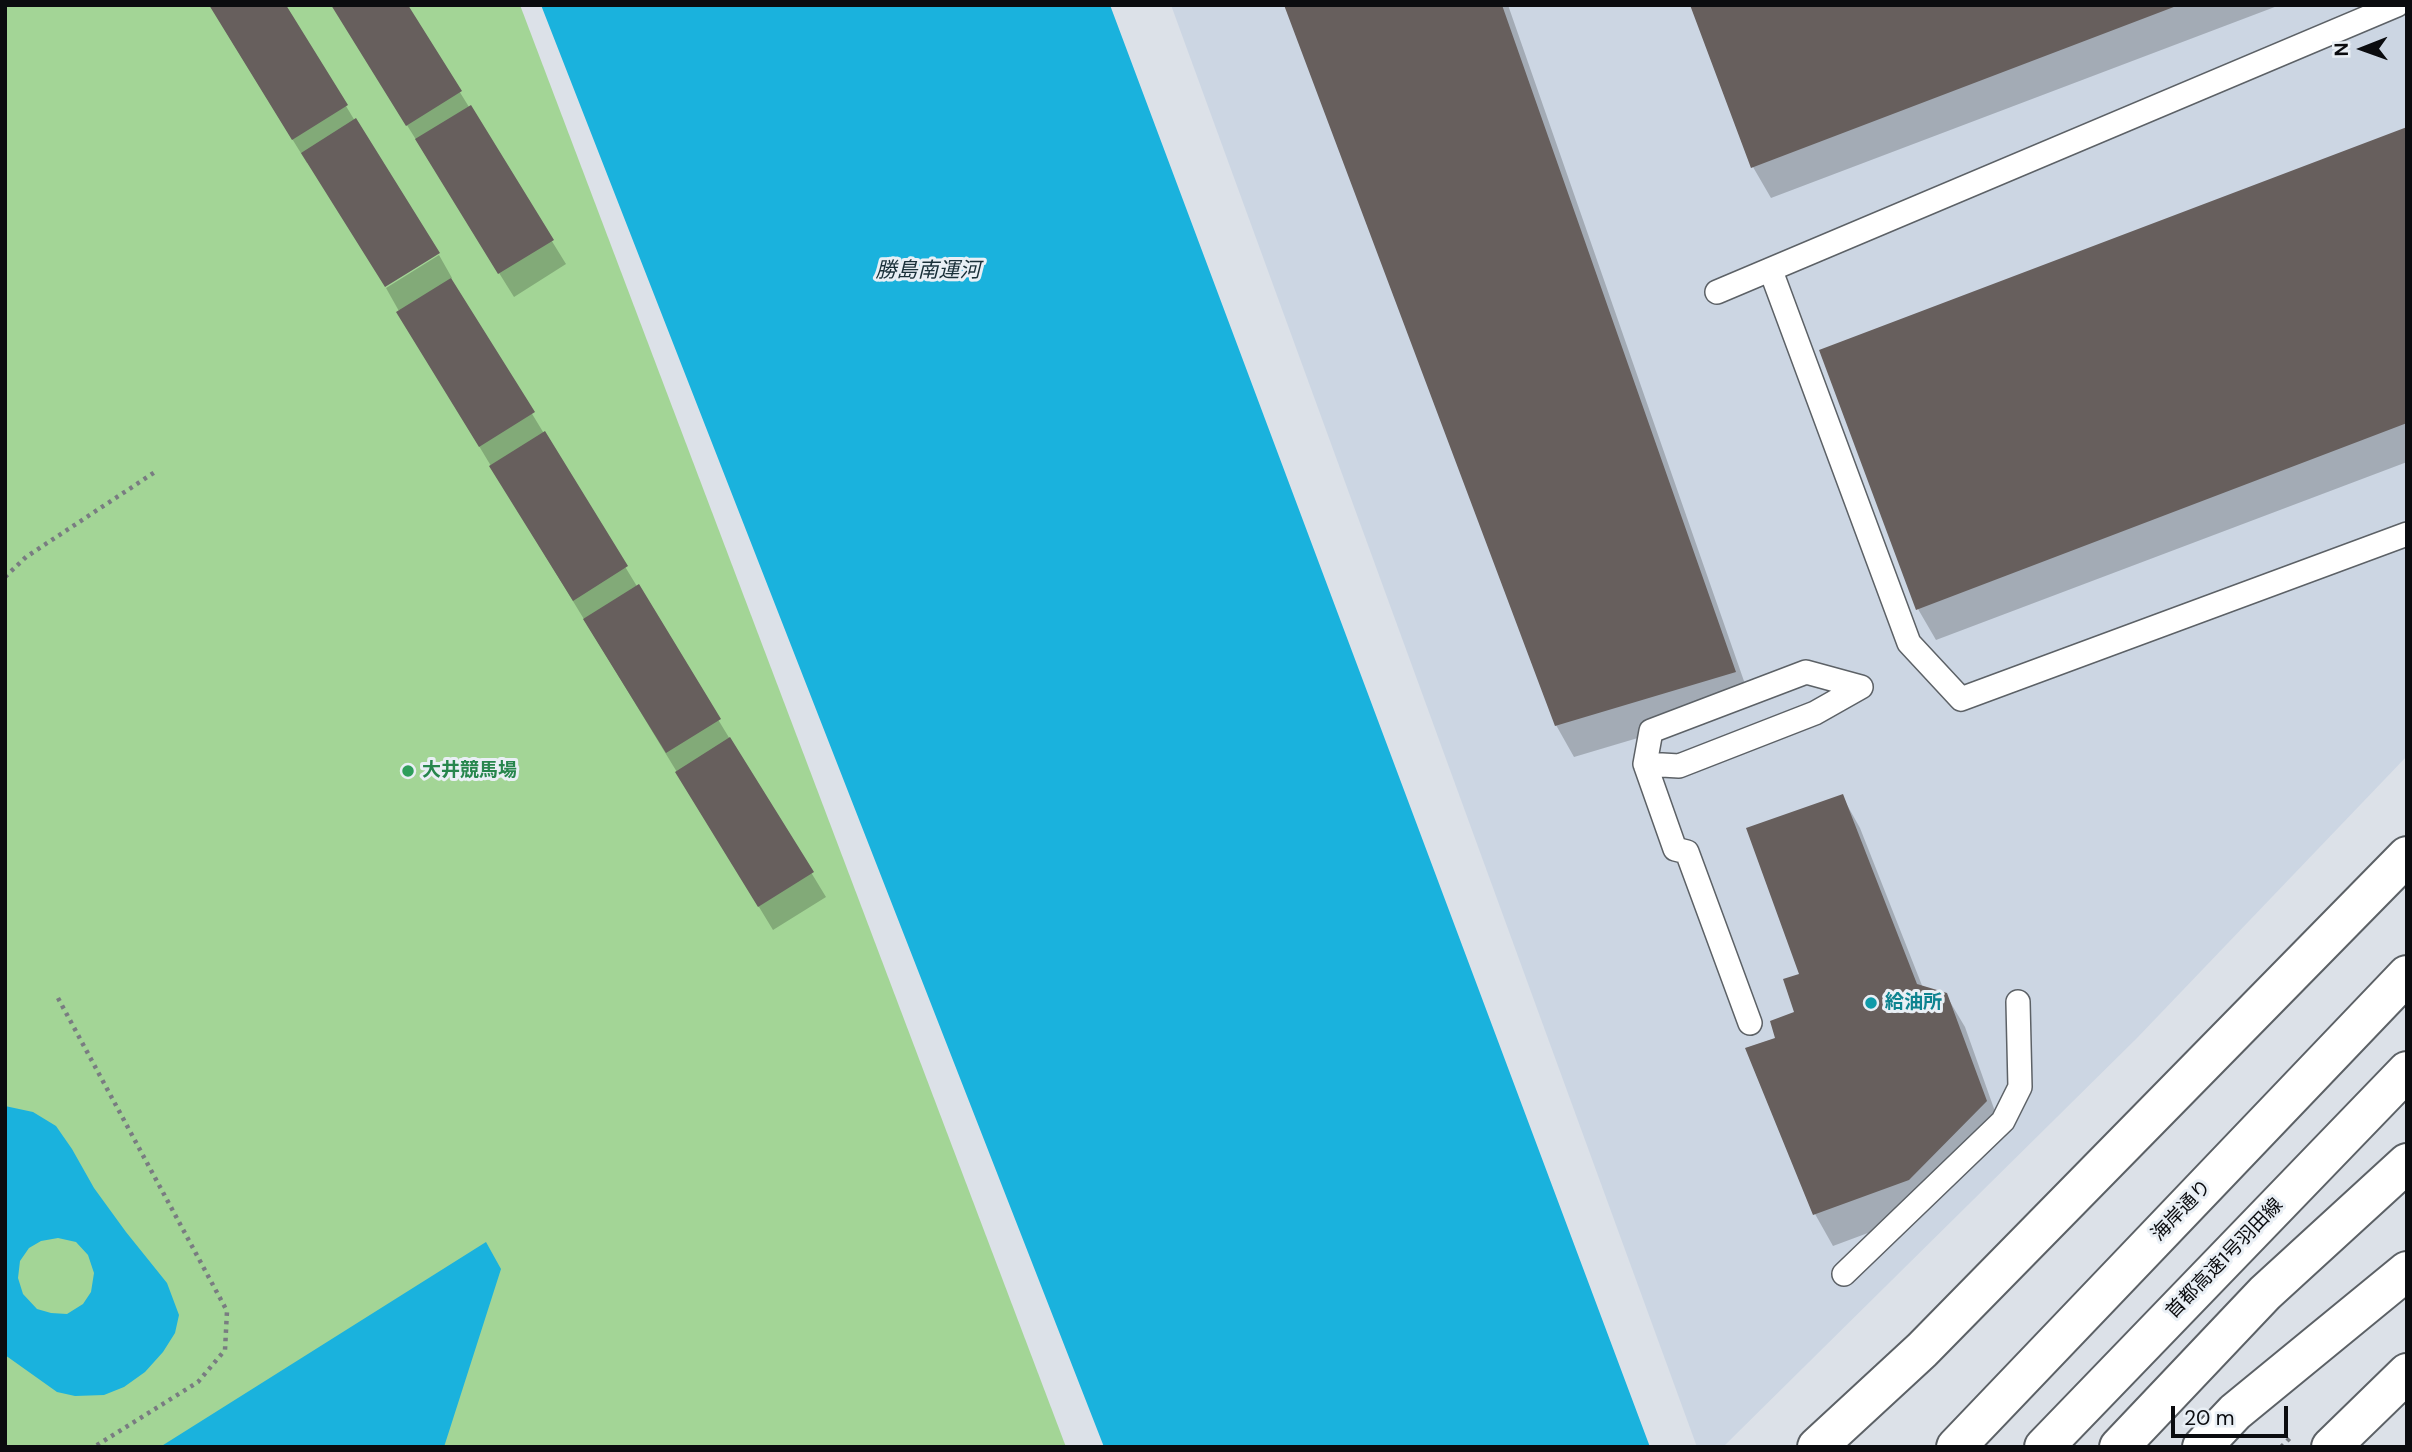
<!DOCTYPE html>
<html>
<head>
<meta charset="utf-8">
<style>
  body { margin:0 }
  #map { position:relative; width:2412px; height:1452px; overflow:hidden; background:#dce1e8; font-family:"DM Sans",sans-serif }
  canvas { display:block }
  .frame { position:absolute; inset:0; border:7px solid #0b0c0f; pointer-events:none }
  .north { position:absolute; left:2328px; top:14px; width:70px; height:70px; -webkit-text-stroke:5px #e9eff5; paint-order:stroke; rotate:269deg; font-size:19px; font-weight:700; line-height:28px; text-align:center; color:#0b0c0f }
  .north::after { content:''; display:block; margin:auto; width:24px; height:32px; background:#0b0c0f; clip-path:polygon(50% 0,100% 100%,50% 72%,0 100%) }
  .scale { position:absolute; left:2171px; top:1406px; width:117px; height:32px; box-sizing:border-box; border:4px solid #0b0c0f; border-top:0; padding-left:9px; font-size:21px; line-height:24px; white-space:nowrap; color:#0b0c0f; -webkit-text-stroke:5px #e9eff5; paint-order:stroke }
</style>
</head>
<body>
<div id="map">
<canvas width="2412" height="1452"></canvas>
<div class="frame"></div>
<div class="north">N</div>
<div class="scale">20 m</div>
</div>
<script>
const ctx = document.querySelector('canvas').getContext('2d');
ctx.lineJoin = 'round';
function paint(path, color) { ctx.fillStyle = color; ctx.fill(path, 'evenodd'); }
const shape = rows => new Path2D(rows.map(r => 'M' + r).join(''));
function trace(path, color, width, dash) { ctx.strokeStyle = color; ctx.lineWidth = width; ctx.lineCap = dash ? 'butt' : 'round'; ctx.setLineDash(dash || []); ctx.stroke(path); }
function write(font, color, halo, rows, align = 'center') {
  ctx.font = font + ' "DM Sans","Noto Sans JP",sans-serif'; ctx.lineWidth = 6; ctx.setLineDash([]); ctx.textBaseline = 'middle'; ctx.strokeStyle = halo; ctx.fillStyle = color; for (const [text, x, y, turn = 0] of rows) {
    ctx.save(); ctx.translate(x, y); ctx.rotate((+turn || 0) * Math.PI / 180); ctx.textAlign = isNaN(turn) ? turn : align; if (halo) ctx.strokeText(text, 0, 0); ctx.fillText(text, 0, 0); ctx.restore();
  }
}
const built = shape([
  [1171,5,2407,5,2407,756,2137,1038,1723,1447,1697,1447]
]);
const green = shape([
  [5,5,520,5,1066,1447,5,1447]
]);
const water = shape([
  [541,5,1110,5,1650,1447,1104,1447],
  [5,1106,33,1112,56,1126,72,1149,94,1188,126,1232,167,1283,179,1315,175,1333,163,1352,145,1372,124,1387,104,1395,75,1396,57,1392,5,1355],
  [58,1238,76,1242,88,1255,94,1273,91,1292,83,1304,67,1314,51,1313,37,1309,23,1294,18,1278,20,1261,29,1248,41,1241],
  [486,1242,501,1269,444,1447,160,1447]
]);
const shadow = shape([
  [406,5,566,264,514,297,339,16],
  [1286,5,1508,5,1752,704,1574,757,1556,725],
  [1691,5,2280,5,1771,198,1753,167],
  [225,30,346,106,355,121,307,163],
  [2407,128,2407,462,1936,640,1918,609],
  [439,255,452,278,450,279,826,897,773,930,506,491,413,336,386,288],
  [1842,796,1860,828,1923,988,1946,995,1965,1027,2003,1134,1927,1211,1833,1246,1815,1214,1777,1039,1796,1013,1801,975]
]);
const building = shape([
  [209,5,286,5,348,105,292,140],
  [331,5,408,5,462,91,406,126],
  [1284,5,1502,5,1736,672,1555,726],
  [1690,5,2179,5,1751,168],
  [471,105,554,240,498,274,415,139],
  [356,118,440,253,385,287,301,153],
  [2407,127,2407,423,1916,610,1819,350],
  [451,278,535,412,479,447,396,312],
  [545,431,628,566,573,601,489,466],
  [639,584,721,719,666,753,583,619],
  [730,737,814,872,758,907,675,772],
  [1843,794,1917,984,1947,993,1987,1101,1909,1180,1813,1215,1745,1048,1775,1038,1770,1021,1794,1012,1783,979,1799,974,1746,828]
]);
const path = shape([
  [5,577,26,557,155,472],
  [58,998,227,1311,225,1350,198,1382,94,1447],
  [2281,1447,2293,1435]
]);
const service = shape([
  [1771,271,1909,643,1961,699,2407,534],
  [1717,292,2397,5],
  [1645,764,1679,766,1815,713,1861,687],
  [1750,1023,1687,852,1675,849,1645,764,1651,731,1806,672,1861,687],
  [1844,1274,2003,1121,2020,1087,2018,1002]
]);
const minor = shape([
  [1817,1447,1922,1350,2407,856],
  [2331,1447,2407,1373]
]);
const primary = shape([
  [1956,1447,2407,975],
  [2202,1447,2235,1412,2407,1271]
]);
const motorway = shape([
  [2044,1447,2407,1071],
  [2119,1447,2265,1293,2407,1163]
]);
const markers = [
  [408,771,7,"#2e9e5b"],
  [1871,1003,7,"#0f9aa8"]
];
const leisureNames = [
  ["大井競馬場",422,771]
];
const cultureNames = [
  ["給油所",1885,1003]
];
const streetNames = [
  ["海岸通り",2182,1211,-46],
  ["首都高速1号羽田線",2225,1259,-46]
];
const waterNames = [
  ["勝島南運河",928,271]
];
paint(built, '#ccd6e3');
paint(green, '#a3d596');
paint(water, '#1ab2dd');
paint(shadow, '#0003');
paint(building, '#675f5d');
trace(service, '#5c6166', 26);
trace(minor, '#5c6166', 42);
trace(primary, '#5c6166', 42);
trace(motorway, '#5c6166', 42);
trace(path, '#797c81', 4.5, [3.5, 5]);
trace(service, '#fff', 23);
trace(minor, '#fff', 38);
trace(primary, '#fff', 38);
trace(motorway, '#fff', 38);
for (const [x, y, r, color] of markers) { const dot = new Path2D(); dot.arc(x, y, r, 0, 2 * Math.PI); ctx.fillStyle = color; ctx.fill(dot); trace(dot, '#e9eff5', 2.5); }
write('bold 19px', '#27864d', '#e9eff5', leisureNames, 'left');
write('bold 19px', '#0d838f', '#e9eff5', cultureNames, 'left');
write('19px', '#0b0c0f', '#e9eff5', streetNames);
write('italic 21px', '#192f38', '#e9eff5', waterNames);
</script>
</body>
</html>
